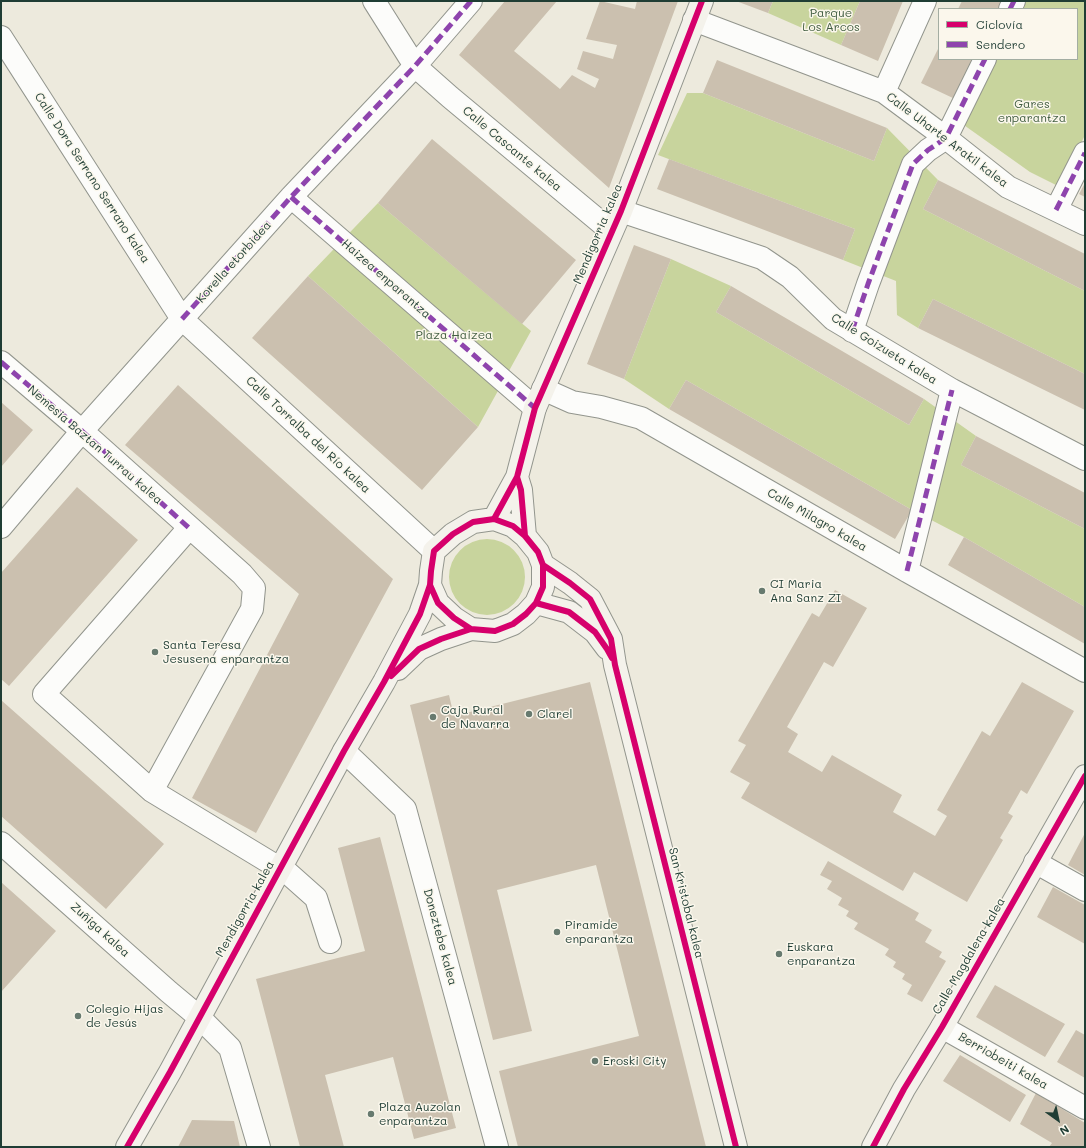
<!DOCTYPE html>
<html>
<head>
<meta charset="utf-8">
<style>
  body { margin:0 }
  #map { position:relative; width:1086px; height:1148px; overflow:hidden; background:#edeadd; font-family:Mali,sans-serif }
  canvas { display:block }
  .frame { position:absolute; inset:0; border:2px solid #1f3d34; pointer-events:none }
  .legend { position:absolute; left:938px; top:8px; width:140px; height:52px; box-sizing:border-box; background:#fbf7ec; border:1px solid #a3ada2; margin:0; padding:5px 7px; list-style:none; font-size:12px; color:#1f3d34 }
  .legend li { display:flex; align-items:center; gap:8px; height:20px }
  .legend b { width:20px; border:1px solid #a3ada2 }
  .north { position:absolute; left:1038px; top:1100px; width:40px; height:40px; -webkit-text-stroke:3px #fbf7ec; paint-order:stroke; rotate:147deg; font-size:11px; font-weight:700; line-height:16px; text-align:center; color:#1f3d34 }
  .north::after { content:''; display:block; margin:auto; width:14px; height:18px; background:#1f3d34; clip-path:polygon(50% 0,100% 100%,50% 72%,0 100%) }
</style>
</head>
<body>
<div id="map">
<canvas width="1086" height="1148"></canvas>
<div class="frame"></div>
<ul class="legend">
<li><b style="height:5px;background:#d6006c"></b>Ciclovía</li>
<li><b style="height:5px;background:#8e44ad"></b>Sendero</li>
</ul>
<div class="north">N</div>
</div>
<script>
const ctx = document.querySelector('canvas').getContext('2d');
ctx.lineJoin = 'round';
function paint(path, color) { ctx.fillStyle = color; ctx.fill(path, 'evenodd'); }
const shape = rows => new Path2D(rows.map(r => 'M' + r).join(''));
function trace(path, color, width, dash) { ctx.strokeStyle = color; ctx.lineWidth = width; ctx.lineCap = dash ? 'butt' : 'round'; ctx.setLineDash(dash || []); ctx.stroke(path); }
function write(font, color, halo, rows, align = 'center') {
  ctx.font = font + ' Mali,sans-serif'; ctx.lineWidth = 3; ctx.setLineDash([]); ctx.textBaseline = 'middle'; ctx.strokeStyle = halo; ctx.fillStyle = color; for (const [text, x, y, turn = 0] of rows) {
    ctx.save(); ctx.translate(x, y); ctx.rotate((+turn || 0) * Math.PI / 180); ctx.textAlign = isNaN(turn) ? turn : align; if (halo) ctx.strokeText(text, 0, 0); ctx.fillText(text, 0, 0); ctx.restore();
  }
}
const green = shape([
  [773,1,860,1,841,45,768,13],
  [1022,1,1085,1,1085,135,1060,187,1030,172,961,123,993,59,1077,59,1077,9,1018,9],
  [687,93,703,93,874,161,887,128,938,180,923,209,1085,291,1085,374,933,299,918,328,897,315,896,281,843,260,855,229,658,155],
  [378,203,531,331,478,427,308,276],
  [671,259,731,286,716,312,909,425,924,399,976,436,961,465,1085,529,1085,607,964,537,912,510,686,380,669,409,624,379],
  '449 577a38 38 0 1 1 76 0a38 38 0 1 1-76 0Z'
]);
const building = shape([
  [505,1,557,1,514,51,560,89,572,75,595,88,599,79,577,69,583,51,613,59,617,45,586,39,600,1,635,9,637,1,678,1,609,188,459,55],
  [736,1,773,1,768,13],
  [860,1,903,1,878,61,841,45],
  [962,1,1004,1,1000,9,958,9],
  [939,47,939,59,975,59,955,99,921,83],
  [717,60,887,128,874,161,703,93],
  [432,139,576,260,522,324,378,203],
  [669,159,855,229,843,260,657,189],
  [938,180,1085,254,1085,291,923,209],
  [1085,183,1085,197,1079,194],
  [634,245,671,259,624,379,587,364],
  [308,276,478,427,422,490,252,338],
  [731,286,924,399,909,425,716,312],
  [933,299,1085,374,1085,410,918,328],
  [686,380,912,510,895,539,669,409],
  [178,385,393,579,256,833,192,798,299,594,125,445],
  [1,402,33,430,1,467],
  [976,436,1085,493,1085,529,961,465],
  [77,487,138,540,9,686,1,679,1,573],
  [964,537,1085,607,1085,644,948,565],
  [835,590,867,608,833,667,824,662,787,727,798,734,788,752,822,772,832,755,902,795,893,812,935,836,947,816,937,810,982,731,990,736,1022,682,1074,711,1027,794,1021,790,1008,813,1013,816,1000,838,1003,840,967,902,914,872,903,891,741,798,750,783,730,772,746,745,738,741,812,613,819,617],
  [590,682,659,959,706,1147,518,1147,499,1071,639,1036,596,865,497,890,532,1031,493,1040,410,705,449,695,454,716],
  [1,700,164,844,106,909,1,816],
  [1085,833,1085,875,1068,865],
  [380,837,456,1128,414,1139,393,1057,325,1075,344,1147,300,1147,256,979,365,951,338,848],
  [828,861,919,913,915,920,932,930,925,942,942,952,939,957,946,961,922,1002,907,994,912,985,902,979,905,974,893,967,896,962,885,955,889,949,854,929,858,923,846,916,849,911,838,905,842,898,827,889,832,881,820,875],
  [1,882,56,931,1,992],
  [1053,887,1085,905,1085,944,1037,917],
  [995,985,1065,1024,1045,1057,976,1017],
  [1076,1030,1085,1035,1085,1078,1057,1062],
  [960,1055,1026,1095,1010,1122,943,1081],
  [1036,1093,1085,1123,1085,1147,1049,1147,1052,1143,1020,1124],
  [192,1120,234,1121,240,1147,178,1147]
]);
const street = shape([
  [374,1,415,66,450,97,611,231],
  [1010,9,1014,1],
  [694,20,884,92,946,138,1008,187,1085,224],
  [1,37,182,319,434,551],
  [884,92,925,1],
  [291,197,535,408],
  [1056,210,1085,153],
  [621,211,762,258,790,277,833,319,952,390,1085,459],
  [852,331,868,284,913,164,928,150,946,138,985,59],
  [1,362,82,431,242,574,254,588,252,609,152,791],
  [543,389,572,402,601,407,641,418,907,571,1085,671],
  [1,527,82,431,291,197,415,66,471,1],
  [189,528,44,694,152,791,289,874,316,898,330,942],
  [907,571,952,390],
  [344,751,405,809,497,1147],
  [1,843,169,992,199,1017,230,1048,259,1147],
  [1035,862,1085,890],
  [942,1027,1085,1108]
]);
const secondary = shape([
  [517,477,521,490,525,536],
  [494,519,517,477,535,408,621,211,702,1],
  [494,519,513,526,525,536,538,552,543,565,543,587,536,603,526,614,513,624,495,631,471,629,454,618,438,603,430,585,431,571,434,551,453,534,473,522,494,519],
  [543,565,570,583,590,599,611,639,615,665,736,1147],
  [536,603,569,612,595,632,607,648],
  [398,669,419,649,441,639,471,629],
  [127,1147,170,1072,344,751,384,682,420,614,430,585],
  [873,1147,904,1089,942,1027,1085,776]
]);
const quiet = shape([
  [1010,9,1014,1],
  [291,197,535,408],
  [1056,210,1085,153],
  [182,319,291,197,415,66,471,1],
  [852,331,868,284,913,164,928,150,946,138,985,59],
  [1,362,82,431,189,528],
  [907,571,952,390]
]);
const cycleway = shape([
  [517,477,521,490,525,536],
  [494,519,517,477,535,408,621,211,702,1],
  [494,519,513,526,525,536,538,552,543,565,543,587,536,603,526,614,513,624,495,631,471,629,454,618,438,603,430,585,431,571,434,551,453,534,473,522,494,519],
  [543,565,570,583,590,599,611,639,615,665,736,1147],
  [536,603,569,612,595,632,607,649,612,658],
  [391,676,419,649,441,639,471,629],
  [127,1147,170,1072,344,751,384,682,420,614,430,585],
  [873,1147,904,1089,942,1027,1085,776]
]);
const markers = [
  [762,591,4,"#677a6f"],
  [155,652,4,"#677a6f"],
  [529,714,4,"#677a6f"],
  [433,717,4,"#677a6f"],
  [557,932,4,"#677a6f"],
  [779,954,4,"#677a6f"],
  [78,1016,4,"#677a6f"],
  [595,1061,4,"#677a6f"],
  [371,1114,4,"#677a6f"]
];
const parkNames = [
  ["Parque",831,13],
  ["Los Arcos",831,27],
  ["Gares",1032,104],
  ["enparantza",1032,118],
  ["Plaza Haizea",454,335]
];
const streetNames = [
  ["Calle Uharte Arakil kalea",947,140,37],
  ["Calle Cascante kalea",512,149,40],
  ["Calle Dora Serrano Serrano kalea",92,178,57],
  ["Mendigorria kalea",598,234,-67],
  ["Korella etorbidea",234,262,-48],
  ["Haizea enparantza",386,279,41],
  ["Calle Goizueta kalea",884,349,32],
  ["Calle Torralba del Río kalea",308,435,43],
  ["Nemesia Baztan Turrau kalea",95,445,41],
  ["Calle Milagro kalea",817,520,30],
  ["San Kristobal kalea",686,903,76],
  ["Mendigorria kalea",245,909,-61],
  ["Zuñiga kalea",100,930,42],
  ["Doneztebe kalea",440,937,75],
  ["Calle Magdalena kalea",969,956,-60],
  ["Berriobeiti kalea",1003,1061,30]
];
const poiNames = [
  ["CI Maria",770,584],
  ["Ana Sanz ZI",770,598],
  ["Santa Teresa",163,645],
  ["Jesusena enparantza",163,659],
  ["Caja Rural",441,710],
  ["de Navarra",441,724],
  ["Clarel",537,714],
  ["Piramide",565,925],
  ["enparantza",565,939],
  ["Euskara",787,947],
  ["enparantza",787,961],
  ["Colegio Hijas",86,1009],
  ["de Jesús",86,1023],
  ["Eroski City",603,1061],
  ["Plaza Auzolan",379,1107],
  ["enparantza",379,1121]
];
paint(green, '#c8d49d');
paint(building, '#cbc0af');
trace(street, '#92958d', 24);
trace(secondary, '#92958d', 24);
trace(street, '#fcfcfa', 22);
trace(secondary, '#f4f2eb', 22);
trace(quiet, '#8e44ad', 5, [10, 5]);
trace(cycleway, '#d6006c', 6);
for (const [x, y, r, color] of markers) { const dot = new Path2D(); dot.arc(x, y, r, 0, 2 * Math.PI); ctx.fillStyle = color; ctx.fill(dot); trace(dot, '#fbf7ec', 1.5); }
write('12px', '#425e41', '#fbf7ec', parkNames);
write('12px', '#1f3d34', '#fbf7ec', streetNames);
write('12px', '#1f3d34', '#fbf7ec', poiNames, 'left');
</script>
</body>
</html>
